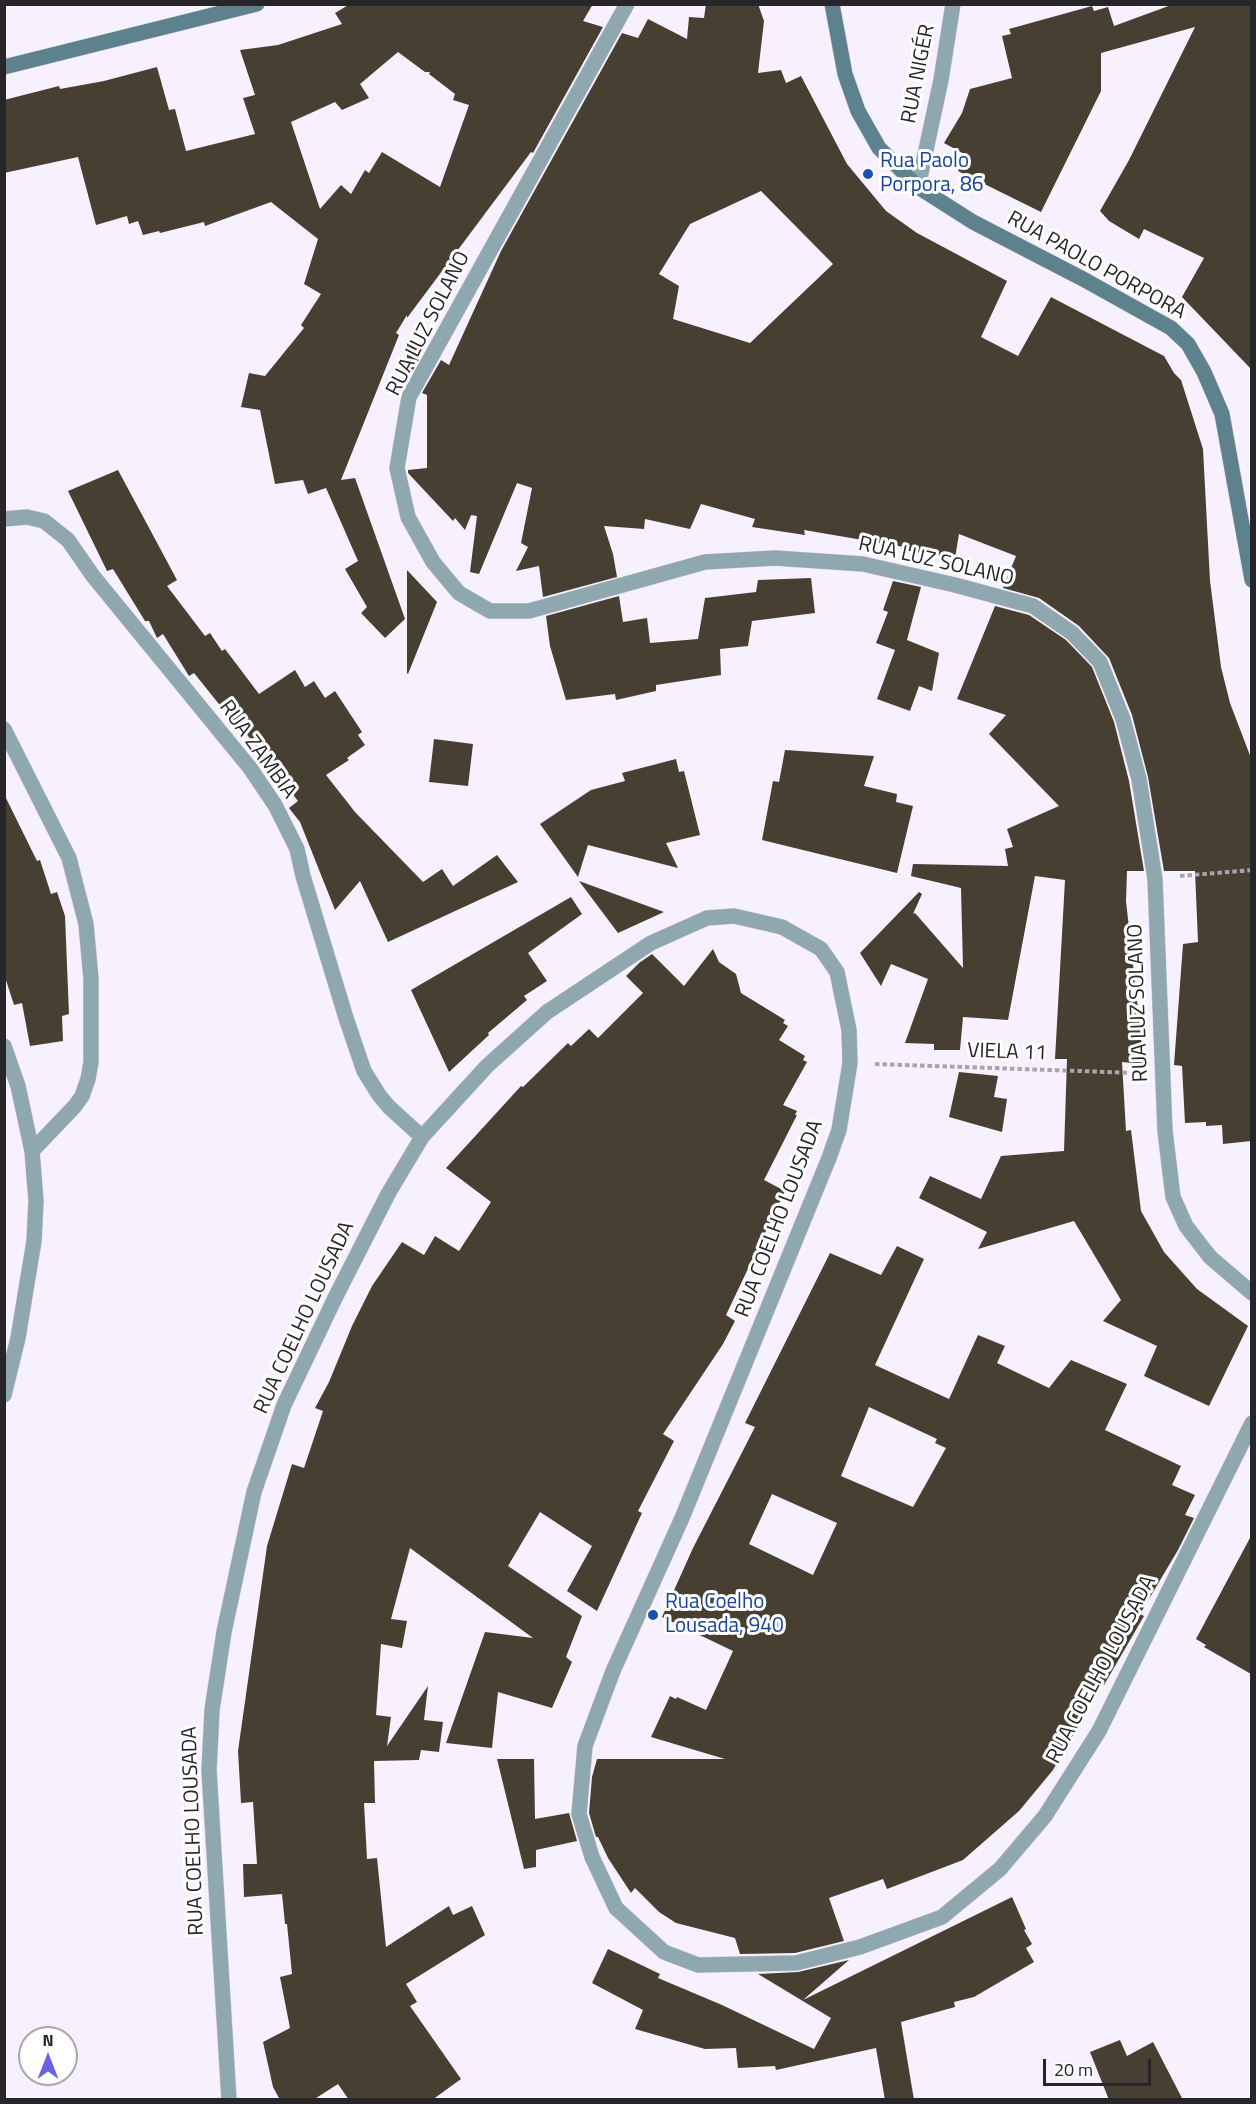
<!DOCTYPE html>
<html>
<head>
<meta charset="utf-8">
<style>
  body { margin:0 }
  #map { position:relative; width:1256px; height:2104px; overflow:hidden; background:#f7f0fe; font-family:"Titillium Web",sans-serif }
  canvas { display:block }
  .frame { position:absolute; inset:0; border:6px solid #27242a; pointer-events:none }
  .north { position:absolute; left:18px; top:2026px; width:60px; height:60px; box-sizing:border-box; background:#fff; border:2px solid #a9a7aa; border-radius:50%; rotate:0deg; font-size:16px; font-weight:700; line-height:24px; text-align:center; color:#27242a }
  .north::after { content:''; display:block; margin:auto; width:21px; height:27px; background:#6a63dd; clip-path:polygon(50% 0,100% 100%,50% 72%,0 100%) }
  .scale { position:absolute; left:1043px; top:2059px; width:108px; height:27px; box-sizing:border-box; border:3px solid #27242a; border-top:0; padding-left:8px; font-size:18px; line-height:21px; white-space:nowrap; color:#27242a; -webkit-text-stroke:4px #fff; paint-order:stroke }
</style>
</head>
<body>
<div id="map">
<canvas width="1256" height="2104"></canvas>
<div class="frame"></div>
<div class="north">N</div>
<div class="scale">20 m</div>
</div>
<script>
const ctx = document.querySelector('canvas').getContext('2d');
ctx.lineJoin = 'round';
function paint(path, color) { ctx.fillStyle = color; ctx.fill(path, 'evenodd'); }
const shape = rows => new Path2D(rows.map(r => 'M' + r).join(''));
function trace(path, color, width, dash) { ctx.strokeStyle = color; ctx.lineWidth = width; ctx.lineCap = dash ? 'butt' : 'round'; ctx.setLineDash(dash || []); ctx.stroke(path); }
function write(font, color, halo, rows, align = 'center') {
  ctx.font = font + ' "Titillium Web",sans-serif'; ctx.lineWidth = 6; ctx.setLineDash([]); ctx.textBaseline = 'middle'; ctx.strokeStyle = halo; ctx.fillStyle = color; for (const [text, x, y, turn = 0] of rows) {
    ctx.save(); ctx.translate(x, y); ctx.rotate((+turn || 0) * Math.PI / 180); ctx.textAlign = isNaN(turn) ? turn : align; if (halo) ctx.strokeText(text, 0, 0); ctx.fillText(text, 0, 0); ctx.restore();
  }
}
const building = shape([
  [350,4,593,4,583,21,603,27,533,153,531,152,407,318,407,315,396,333,399,335,341,480,355,478,405,619,385,638,361,613,367,607,345,569,358,561,326,488,308,494,303,480,275,484,260,410,241,407,249,373,265,376,304,328,301,325,321,294,304,284,318,239,271,202,205,226,204,222,160,233,159,231,143,235,138,221,129,224,127,216,96,225,78,157,4,173,4,100,59,86,60,89,104,81,157,67,169,110,175,109,186,151,255,134,243,98,255,95,240,50,278,45,342,24,335,13],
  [398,52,425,72,430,72,429,74,455,94,453,100,469,105,440,187,382,152,369,173,365,170,351,194,341,185,320,209,291,122,335,102,342,110,369,98,360,84],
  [706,4,758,4,764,21,758,73,781,70,786,83,801,76,847,164,886,211,917,233,1007,281,981,337,1018,356,1051,297,1164,356,1174,373,1181,380,1203,449,1210,581,1221,667,1230,703,1251,758,1251,1141,1223,1144,1222,1125,1206,1126,1206,1122,1185,1123,1182,1066,1174,1065,1183,944,1198,942,1195,871,1164,871,1148,777,1132,715,1109,658,1079,626,1039,598,1003,588,1016,556,959,534,955,558,902,550,904,547,804,530,805,535,752,527,755,519,701,504,690,529,645,519,644,529,604,526,613,554,617,577,543,597,539,566,516,571,528,547,521,543,532,488,517,483,479,574,470,572,477,516,471,515,465,530,455,518,453,521,408,473,408,470,427,468,427,395,422,393,441,360,449,365,501,251,622,33,638,38,648,19,687,39,689,17,704,18],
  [761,191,833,264,750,343,673,319,679,286,659,274,690,224],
  [1174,4,1251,4,1251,369,1182,297,1204,258,1144,229,1139,239,1109,221,1100,211,1129,160,1195,27,1101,53,1101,91,1041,212,958,171,966,155,944,143,962,113,970,89,1012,78,1002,36,1011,34,1009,29,1092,6,1094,11,1108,7,1114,26],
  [407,339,424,350,407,381],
  [118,470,177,580,167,586,205,636,210,633,222,651,225,649,259,694,295,670,305,687,314,681,325,698,335,691,362,732,358,735,365,745,347,758,349,760,326,775,355,812,423,882,442,869,453,886,497,855,518,882,388,942,360,881,335,910,300,822,289,808,298,801,245,732,243,734,194,673,189,676,163,634,157,638,149,621,145,621,113,569,107,571,68,491],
  [407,570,437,602,408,674,407,673],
  [811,578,815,613,752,621,748,646,720,649,721,675,656,685,656,691,616,700,615,694,566,700,550,646,546,616,619,596,623,622,647,618,650,643,698,639,705,598,756,592,758,580],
  [893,581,921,587,907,640,939,653,932,691,919,686,910,711,877,699,895,650,876,643,888,612,883,610],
  [995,606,1029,615,1066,640,1092,667,1114,722,1129,781,1144,871,1127,871,1126,901,1144,1064,1122,1062,1126,1131,1131,1130,1141,1211,1164,1252,1197,1289,1248,1326,1209,1406,1144,1376,1157,1346,1103,1321,1121,1300,1074,1221,978,1249,987,1232,919,1198,930,1176,981,1199,1001,1156,1064,1151,1067,1059,1055,1059,1065,880,1035,876,1008,1020,963,1017,960,1050,934,1050,934,1044,905,1043,928,979,891,964,881,986,860,953,919,892,922,894,913,914,915,913,963,968,961,888,911,876,913,864,1008,866,1005,849,1013,847,1007,829,1059,806,989,734,1006,715,957,699],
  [434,739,473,744,468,786,429,782],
  [785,750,874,756,864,786,897,794,896,802,913,806,897,873,762,840,773,781,779,782],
  [676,759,679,772,684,771,700,835,666,843,678,868,588,845,578,877,540,824,591,790,625,781,622,773],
  [4,794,37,861,40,860,51,894,57,892,65,916,69,1014,62,1016,63,1041,30,1046,22,1003,14,1005,4,974],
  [579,881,664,912,618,933],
  [571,897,582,914,528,953,547,981,524,996,527,1000,488,1033,489,1035,449,1072,411,990],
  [713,949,719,962,736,974,741,993,785,1020,783,1023,788,1026,779,1040,805,1056,803,1060,807,1062,783,1105,797,1111,795,1115,797,1115,764,1180,785,1191,726,1315,735,1321,723,1344,663,1434,674,1441,638,1511,642,1513,597,1611,567,1591,592,1546,540,1512,508,1566,582,1616,566,1657,572,1662,552,1708,498,1692,492,1748,446,1743,485,1632,533,1638,410,1548,391,1619,407,1621,402,1648,381,1644,376,1715,391,1717,387,1746,428,1686,424,1720,443,1722,439,1752,421,1750,419,1760,374,1761,375,1803,364,1803,367,1859,377,1858,386,1947,449,1906,453,1915,472,1906,485,1935,406,1984,417,2002,410,2006,461,2079,432,2100,349,2100,338,2084,313,2100,280,2100,273,2087,263,2042,290,2028,280,1977,292,1974,287,1924,285,1924,282,1894,244,1897,243,1864,257,1864,253,1802,241,1803,238,1751,267,1546,292,1464,304,1468,323,1411,315,1408,329,1382,352,1326,372,1286,402,1242,424,1255,435,1236,459,1251,491,1202,446,1168,521,1086,523,1087,568,1043,571,1046,589,1029,598,1038,643,993,626,976,639,963,652,954,684,986],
  [959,1072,998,1076,994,1097,1007,1099,1002,1132,949,1117],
  [897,1246,924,1259,875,1365,949,1399,978,1335,1005,1346,997,1363,1049,1388,1071,1360,1127,1384,1105,1430,1181,1466,1172,1485,1195,1495,1185,1515,1194,1518,1178,1550,1140,1614,1144,1616,1104,1685,1102,1684,1053,1770,1019,1811,963,1860,887,1889,883,1879,829,1898,844,1941,795,1953,740,1954,735,1938,676,1923,659,1912,635,1888,631,1893,608,1858,598,1837,596,1837,589,1813,592,1777,597,1759,725,1759,651,1737,670,1696,676,1699,677,1697,706,1710,733,1651,662,1617,693,1548,755,1427,745,1423,830,1253,881,1275],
  [869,1407,937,1439,935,1443,946,1448,913,1507,841,1476],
  [772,1494,837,1523,813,1575,749,1544],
  [1251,1536,1251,1674,1204,1647,1206,1645,1196,1639],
  [497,1759,534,1759,535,1819,569,1813,577,1841,536,1850,536,1867,524,1869],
  [1012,1897,1026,1929,1024,1930,1032,1944,1026,1948,1034,1962,974,1997,954,2002,955,2007,901,2022,914,2100,885,2100,876,2048,776,2070,775,2066,738,2068,736,2048,705,2049,635,2029,643,2010,592,1983,608,1949,660,1974,658,1978,722,2005,814,2049,831,2018,758,1974,798,1972,849,1960,803,2000],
  [1120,2040,1127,2056,1153,2042,1183,2100,1109,2100,1090,2052]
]);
const path = shape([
  [1180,876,1252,870],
  [875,1064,1137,1073]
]);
const street = shape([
  [627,4,409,397,397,468,408,517,433,562,459,593,490,611,529,611,705,562,775,558,863,564,955,585,1033,606,1072,633,1100,662,1123,719,1139,779,1155,879,1165,1131,1173,1197,1186,1226,1210,1257,1252,1293],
  [918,187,941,80,953,4],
  [4,519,27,517,44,521,68,540,93,576,250,768,275,805,297,849,303,876,346,1018,364,1071,379,1095,389,1107,422,1137],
  [4,729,69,858,86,924,91,979,91,1062,88,1079,82,1096,75,1106,32,1151],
  [4,1046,18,1086,32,1151,36,1201,34,1241,18,1338,4,1395],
  [229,2100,209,1770,212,1710,224,1632,254,1492,284,1405,336,1296,388,1194,422,1137,487,1066,547,1012,651,943,707,918,734,916,782,927,821,949,837,972,849,1030,850,1063,839,1130,829,1158,682,1518,613,1671,585,1746,579,1814,592,1857,616,1908,664,1952,698,1965,796,1963,860,1947,942,1917,1000,1869,1045,1816,1099,1731,1252,1423]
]);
const secondary = shape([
  [832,4,845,74,858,111,879,148,918,187,973,222,1083,279,1171,328,1188,344,1204,372,1222,414,1252,580],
  [4,67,257,4]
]);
const markers = [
  [868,174,6,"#1a4fb4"],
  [653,1615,6,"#1a4fb4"]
];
const streetNames = [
  ["RUA NIGÉR",919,74,-79],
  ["RUA PAOLO PORPORA",1096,266,29],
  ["RUA LUZ SOLANO",429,324,-63],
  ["RUA LUZ SOLANO",936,562,13],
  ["RUA ZAMBIA",257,750,54],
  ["RUA LUZ SOLANO",1139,1003,-92],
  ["VIELA 11",1007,1053,2],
  ["RUA COELHO LOUSADA",780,1219,-69],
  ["RUA COELHO LOUSADA",305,1318,-65],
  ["RUA COELHO LOUSADA",1102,1670,-62],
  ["RUA COELHO LOUSADA",194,1831,-92]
];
const transitNames = [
  ["Rua Paolo",880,162],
  ["Porpora, 86",880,186],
  ["Rua Coelho",665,1603],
  ["Lousada, 940",665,1627]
];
paint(building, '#483f33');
trace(street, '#d2cbd8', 16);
trace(secondary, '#d2cbd8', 16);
trace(path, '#a9a3ae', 4, [4.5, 3]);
trace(street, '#8fa7af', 15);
trace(secondary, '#5e828d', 15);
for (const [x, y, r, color] of markers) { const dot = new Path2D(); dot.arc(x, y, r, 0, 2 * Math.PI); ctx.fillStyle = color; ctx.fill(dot); trace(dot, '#fff', 2); }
write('21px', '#27242a', '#fff', streetNames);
write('21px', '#164399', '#fff', transitNames, 'left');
</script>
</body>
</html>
